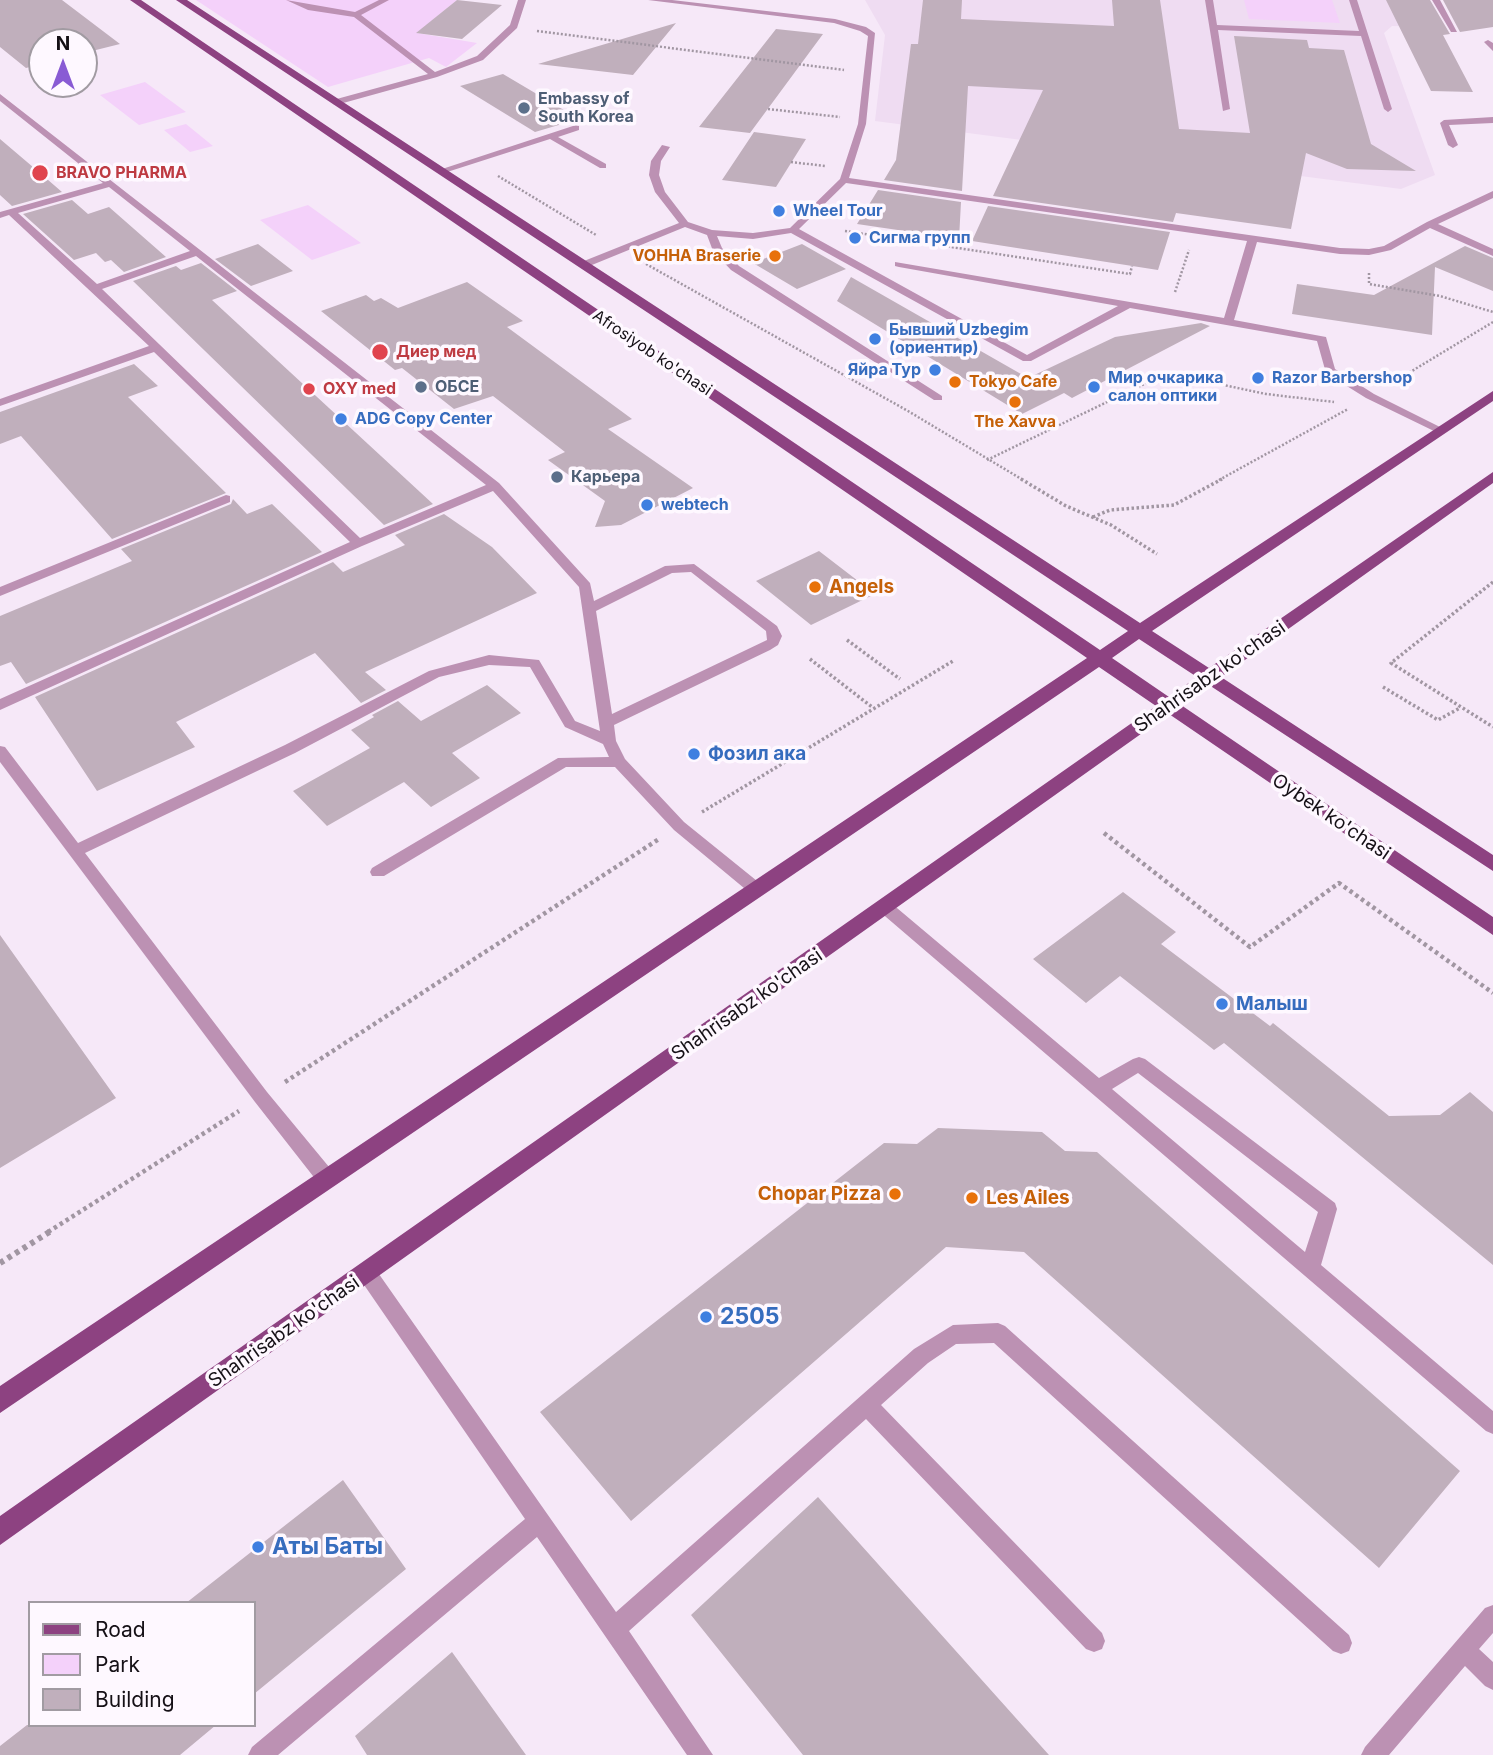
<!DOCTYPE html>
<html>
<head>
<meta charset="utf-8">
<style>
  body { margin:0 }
  #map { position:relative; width:1493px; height:1755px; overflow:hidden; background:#f6e8f8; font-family:Inter,sans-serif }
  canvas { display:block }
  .legend { position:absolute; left:28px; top:1601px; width:228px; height:126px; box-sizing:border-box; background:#fef8ff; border:2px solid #a19ba2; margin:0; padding:9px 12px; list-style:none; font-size:21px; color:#151016 }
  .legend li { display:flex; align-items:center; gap:14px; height:35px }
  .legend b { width:35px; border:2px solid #a19ba2 }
  .north { position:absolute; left:28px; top:28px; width:70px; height:70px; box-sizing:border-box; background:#fef8ff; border:2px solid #a19ba2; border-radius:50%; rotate:0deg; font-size:19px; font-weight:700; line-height:28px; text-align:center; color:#151016 }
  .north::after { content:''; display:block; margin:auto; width:24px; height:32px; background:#895bd4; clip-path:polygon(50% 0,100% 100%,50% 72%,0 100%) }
</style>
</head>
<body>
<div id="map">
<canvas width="1493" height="1755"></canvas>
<ul class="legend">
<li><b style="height:9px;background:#8d4281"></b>Road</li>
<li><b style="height:19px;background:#f4d1fa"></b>Park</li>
<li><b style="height:19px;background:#c0afbc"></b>Building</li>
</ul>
<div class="north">N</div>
</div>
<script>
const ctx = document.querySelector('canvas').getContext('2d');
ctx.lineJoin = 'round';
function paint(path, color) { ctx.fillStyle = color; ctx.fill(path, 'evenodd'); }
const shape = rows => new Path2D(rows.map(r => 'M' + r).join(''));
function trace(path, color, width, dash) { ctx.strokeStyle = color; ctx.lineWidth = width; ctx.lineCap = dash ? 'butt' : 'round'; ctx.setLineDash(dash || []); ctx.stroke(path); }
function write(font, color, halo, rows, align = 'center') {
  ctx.font = font + ' Inter,sans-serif'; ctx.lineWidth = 7; ctx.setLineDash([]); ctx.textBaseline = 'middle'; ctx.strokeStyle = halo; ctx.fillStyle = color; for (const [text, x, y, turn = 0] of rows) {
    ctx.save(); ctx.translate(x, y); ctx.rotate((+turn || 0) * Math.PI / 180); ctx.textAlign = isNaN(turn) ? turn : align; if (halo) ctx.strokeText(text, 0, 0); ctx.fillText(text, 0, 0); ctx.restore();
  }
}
const built = shape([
  [865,0,1421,0,1437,27,1392,26,1384,33,1435,175,1401,189,875,121,885,35]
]);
const green = shape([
  [196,0,457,0,417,33,477,43,446,67,429,58,328,87],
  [1244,0,1332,0,1340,23,1249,19],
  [145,82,186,112,139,125,100,95],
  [186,124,213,146,190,152,164,130],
  [308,205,361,243,312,260,260,220]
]);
const building = shape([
  [0,0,62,0,120,44,84,53,84,42,42,42,42,64,26,68,0,47],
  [457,0,502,5,462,39,416,33],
  [923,0,962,0,961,19,1114,26,1112,0,1160,0,1179,129,1250,133,1234,36,1307,40,1309,48,1344,50,1371,144,1416,171,1347,169,1306,153,1291,229,1176,213,1173,222,993,196,1043,90,968,86,962,191,884,180,896,160,911,44,918,44],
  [1386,0,1430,0,1450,34,1443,35,1473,92,1431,91],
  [1443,0,1493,0,1493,27,1460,32],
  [676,23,633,75,538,64],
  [776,29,823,34,750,133,699,127],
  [503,74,579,119,535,132,460,86],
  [754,132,806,139,776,187,722,180],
  [0,139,40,173,62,192,12,206,0,195],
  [878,190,961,202,959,239,857,224],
  [72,200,88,214,109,207,166,257,124,272,111,260,105,262,96,253,74,260,23,214],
  [988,206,1170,232,1158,270,972,241],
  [258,244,293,271,251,286,215,259],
  [802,244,846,269,797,289,753,263],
  [1465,246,1493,258,1493,291,1435,267,1432,335,1292,314,1297,284,1374,295],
  [201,263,237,291,212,300,433,504,384,525,133,281,176,266,181,270],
  [851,277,1028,378,1115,337,1201,323,1210,326,1072,398,1064,393,1022,414,837,301],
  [467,282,523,321,507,327,632,419,608,429,693,488,621,525,595,527,605,501,548,460,565,452,493,396,454,409,402,368,395,370,321,311,366,295,374,301,381,298,398,308],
  [134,364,158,386,128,397,226,493,112,539,21,436,0,444,0,412],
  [233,499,247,514,272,504,322,552,26,684,11,662,0,666,0,616,132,561,121,549,231,504],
  [444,514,492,547,537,593,365,672,386,690,361,703,315,653,176,722,195,747,97,791,35,697,333,562,343,572,405,545,395,535],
  [819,551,875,594,811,625,756,581],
  [487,685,521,713,452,753,480,778,431,807,404,782,327,826,293,791,370,748,351,730,374,717,372,715,398,701,421,721],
  [1123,892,1176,932,1161,944,1270,1026,1273,1023,1389,1116,1440,1115,1470,1092,1493,1112,1493,1265,1224,1043,1214,1050,1120,976,1086,1003,1033,959],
  [0,935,116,1098,0,1168],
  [938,1128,1042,1132,1065,1151,1097,1152,1460,1471,1379,1568,1024,1252,946,1247,631,1521,540,1412,884,1143,917,1144],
  [343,1480,406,1569,254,1694,254,1603,186,1603],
  [818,1497,1049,1755,803,1755,691,1615],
  [452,1652,526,1755,367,1755,355,1736],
  [27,1725,216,1725,180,1755,0,1755,0,1746]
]);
const pathFar3 = shape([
  [537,31,844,70],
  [768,109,840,117],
  [791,162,825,166],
  [498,176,596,235],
  [845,231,1130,274,1132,266],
  [646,264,908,411,1023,480],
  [1369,273,1369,284,1440,296,1493,312],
  [1175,292,1189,250],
  [1392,383,1493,322],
  [987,460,1167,373,1266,394,1334,402],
  [1219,480,1348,409]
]);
const pathFar2 = shape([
  [1021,479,1066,506,1111,525,1157,554],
  [1093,517,1110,510,1174,505,1222,479],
  [1493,582,1391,663,1493,727],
  [847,640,900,679],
  [810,659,872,707],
  [1383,687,1438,720,1460,708],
  [702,812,953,661]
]);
const pathFar1 = shape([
  [1104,833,1250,947,1339,883,1493,993],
  [285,1082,659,839],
  [48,1232,239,1111]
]);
const path = shape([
  [0,1263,51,1231]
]);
const service = shape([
  [286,0,355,12,379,0,389,0,361,15,435,72,477,56,510,25,518,0,526,0,517,28,483,60,437,77,336,105,333,104,333,100,428,74,354,17,308,10,286,0],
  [648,0,672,0,835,19,866,27,875,33,866,124,849,178,1340,248,1369,249,1384,246,1427,222,1493,191,1493,198,1438,224,1493,249,1493,256,1430,228,1391,250,1369,255,1340,254,1257,242,1234,320,1326,337,1335,369,1374,394,1446,430,1440,433,1436,432,1366,398,1326,373,1317,341,1130,308,1031,361,1023,361,791,233,753,239,717,236,722,248,739,266,942,396,942,400,934,400,731,270,713,251,707,235,685,227,587,267,579,267,579,263,679,223,655,192,649,175,651,161,662,145,670,147,661,161,659,175,665,192,688,222,712,230,753,233,790,228,840,179,858,124,868,36,860,31,834,23,648,0],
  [846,183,1247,241,1224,318,895,262,895,266,899,267,1118,306,1027,355,799,229,846,183],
  [1205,0,1213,0,1217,25,1359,31,1349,0,1357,0,1392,109,1388,112,1384,109,1361,36,1218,30,1230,109,1223,111,1205,0],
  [1432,0,1440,0,1457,32,1451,32,1432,0],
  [1488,40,1493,43,1493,51,1484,42,1488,40],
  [0,94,499,483,590,583,594,601,665,566,694,564,777,626,782,636,778,645,770,650,614,725,616,741,625,759,684,822,762,885,764,889,762,893,756,895,750,893,674,830,615,767,566,767,384,876,372,876,370,872,372,868,558,758,609,757,603,744,565,727,530,667,489,665,439,677,295,753,85,853,267,1092,334,1173,336,1179,334,1185,327,1187,320,1185,255,1102,0,762,0,746,5,747,78,843,285,745,429,671,489,655,539,660,575,721,600,731,579,587,493,491,362,546,0,710,0,699,350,542,154,352,0,406,0,399,149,346,9,215,0,218,0,212,103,183,0,101,0,94],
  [109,187,190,251,97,284,18,213,109,187],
  [196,256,486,485,360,538,102,289,196,256],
  [691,572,766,631,767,640,612,714,596,611,672,573,691,572],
  [1493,117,1493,123,1449,125,1458,145,1453,148,1448,145,1440,123,1444,120,1493,117],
  [576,125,579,126,579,130,558,137,606,164,606,168,600,168,550,139,444,173,436,171,576,125],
  [226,495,230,496,230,502,0,596,0,587,226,495],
  [885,901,891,903,1099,1078,1133,1059,1139,1057,1145,1059,1335,1203,1337,1209,1321,1265,1493,1411,1493,1434,1486,1431,879,911,877,907,879,903,885,901],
  [1138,1073,1318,1212,1305,1252,1112,1089,1138,1073],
  [367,1264,374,1267,616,1612,914,1349,953,1325,998,1323,1005,1326,1349,1635,1352,1643,1349,1651,1341,1654,1333,1651,994,1343,956,1344,928,1363,881,1405,1102,1633,1105,1641,1102,1649,1094,1652,1086,1649,866,1419,629,1631,713,1755,687,1755,537,1537,278,1755,248,1755,252,1747,525,1519,360,1279,357,1273,360,1267,367,1264],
  [1493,1605,1493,1633,1479,1649,1493,1662,1493,1690,1485,1686,1465,1666,1389,1755,1361,1755,1365,1747,1485,1608,1493,1605]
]);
const primary = shape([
  [130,0,141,0,1100,650,1128,631,176,0,187,0,1140,623,1493,391,1493,401,1152,631,1209,668,1493,472,1493,483,1221,677,1493,855,1493,871,1209,685,1181,705,1493,917,1493,935,1169,714,0,1545,0,1516,1156,706,1099,667,0,1413,0,1386,1087,658,130,0],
  [1139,639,1197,677,1169,697,1112,658,1139,639]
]);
const markers = [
  [524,108,7,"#5c6f8a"],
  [40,173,9,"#e0444e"],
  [779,211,7,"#3f7fe0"],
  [855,238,7,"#3f7fe0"],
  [775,256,7,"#e8710a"],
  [875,339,7,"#3f7fe0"],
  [380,352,9,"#e0444e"],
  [935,370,7,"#3f7fe0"],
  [1258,378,7,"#3f7fe0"],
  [955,382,7,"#e8710a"],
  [421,387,7,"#5c6f8a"],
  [1094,387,7,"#3f7fe0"],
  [309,389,7,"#e0444e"],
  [1015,402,7,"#e8710a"],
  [341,419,7,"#3f7fe0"],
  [557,477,7,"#5c6f8a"],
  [647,505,7,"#3f7fe0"],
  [815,587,7,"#e8710a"],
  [694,754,7,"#3f7fe0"],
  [1222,1004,7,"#3f7fe0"],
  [895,1194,7,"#e8710a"],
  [972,1198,7,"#e8710a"],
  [706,1317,7,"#3f7fe0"],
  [258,1547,7,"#3f7fe0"]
];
const farServicenames = [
  ["Embassy of",538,99],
  ["South Korea",538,117],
  ["ОБСЕ",435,387],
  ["Карьера",571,477]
];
const farHealthnames = [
  ["BRAVO PHARMA",56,173],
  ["Диер мед",396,352],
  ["OXY med",323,389]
];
const farShopnames = [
  ["Wheel Tour",793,211],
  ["Сигма групп",869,238],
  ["Бывший Uzbegim",889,330],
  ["(ориентир)",889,348],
  ["Яйра Тур",921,370,"right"],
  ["Мир очкарика",1108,378],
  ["салон оптики",1108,396],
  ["Razor Barbershop",1272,378],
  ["ADG Copy Center",355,419],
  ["webtech",661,505]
];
const farFoodnames = [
  ["VOHHA Braserie",761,256],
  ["Tokyo Cafe",969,382,"left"],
  ["The Xavva",1015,422,"center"]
];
const farStreetnames = [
  ["Afrosiyob ko'chasi",652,353,34]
];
const foodNames = [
  ["Angels",829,587],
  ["Chopar Pizza",881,1194,"right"],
  ["Les Ailes",986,1198]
];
const streetNames = [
  ["Shahrisabz ko'chasi",1210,677,-35],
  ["Oybek ko'chasi",1331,817,34],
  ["Shahrisabz ko'chasi",747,1005,-35],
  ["Shahrisabz ko'chasi",284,1332,-35]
];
const shopNames = [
  ["Фозил ака",708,754],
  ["Малыш",1236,1004]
];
const nearShopnames = [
  ["2505",720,1317],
  ["Аты Баты",272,1547]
];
paint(built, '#efdcf2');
paint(green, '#f4d1fa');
paint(building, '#c0afbc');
trace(pathFar3, '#a196a2', 2.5, [2, 2]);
trace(pathFar2, '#a196a2', 3.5, [2.5, 2.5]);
trace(pathFar1, '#a196a2', 4.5, [3.5, 3.5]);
trace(path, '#a196a2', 6, [4.5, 4.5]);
paint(service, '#bc91b3');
paint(primary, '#8d4281');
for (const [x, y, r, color] of markers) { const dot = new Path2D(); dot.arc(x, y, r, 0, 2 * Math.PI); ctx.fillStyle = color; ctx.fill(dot); trace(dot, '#fef8ff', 2.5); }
write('bold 16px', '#4e5e75', '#fef8ff', farServicenames, 'left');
write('bold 16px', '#be3a42', '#fef8ff', farHealthnames, 'left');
write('bold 16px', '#366cbe', '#fef8ff', farShopnames, 'left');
write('bold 16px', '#c56008', '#fef8ff', farFoodnames, 'right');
write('16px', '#151016', '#fef8ff', farStreetnames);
write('bold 19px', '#c56008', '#fef8ff', foodNames, 'left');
write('19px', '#151016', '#fef8ff', streetNames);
write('bold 19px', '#366cbe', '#fef8ff', shopNames, 'left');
write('bold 23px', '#366cbe', '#fef8ff', nearShopnames, 'left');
</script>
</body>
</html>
